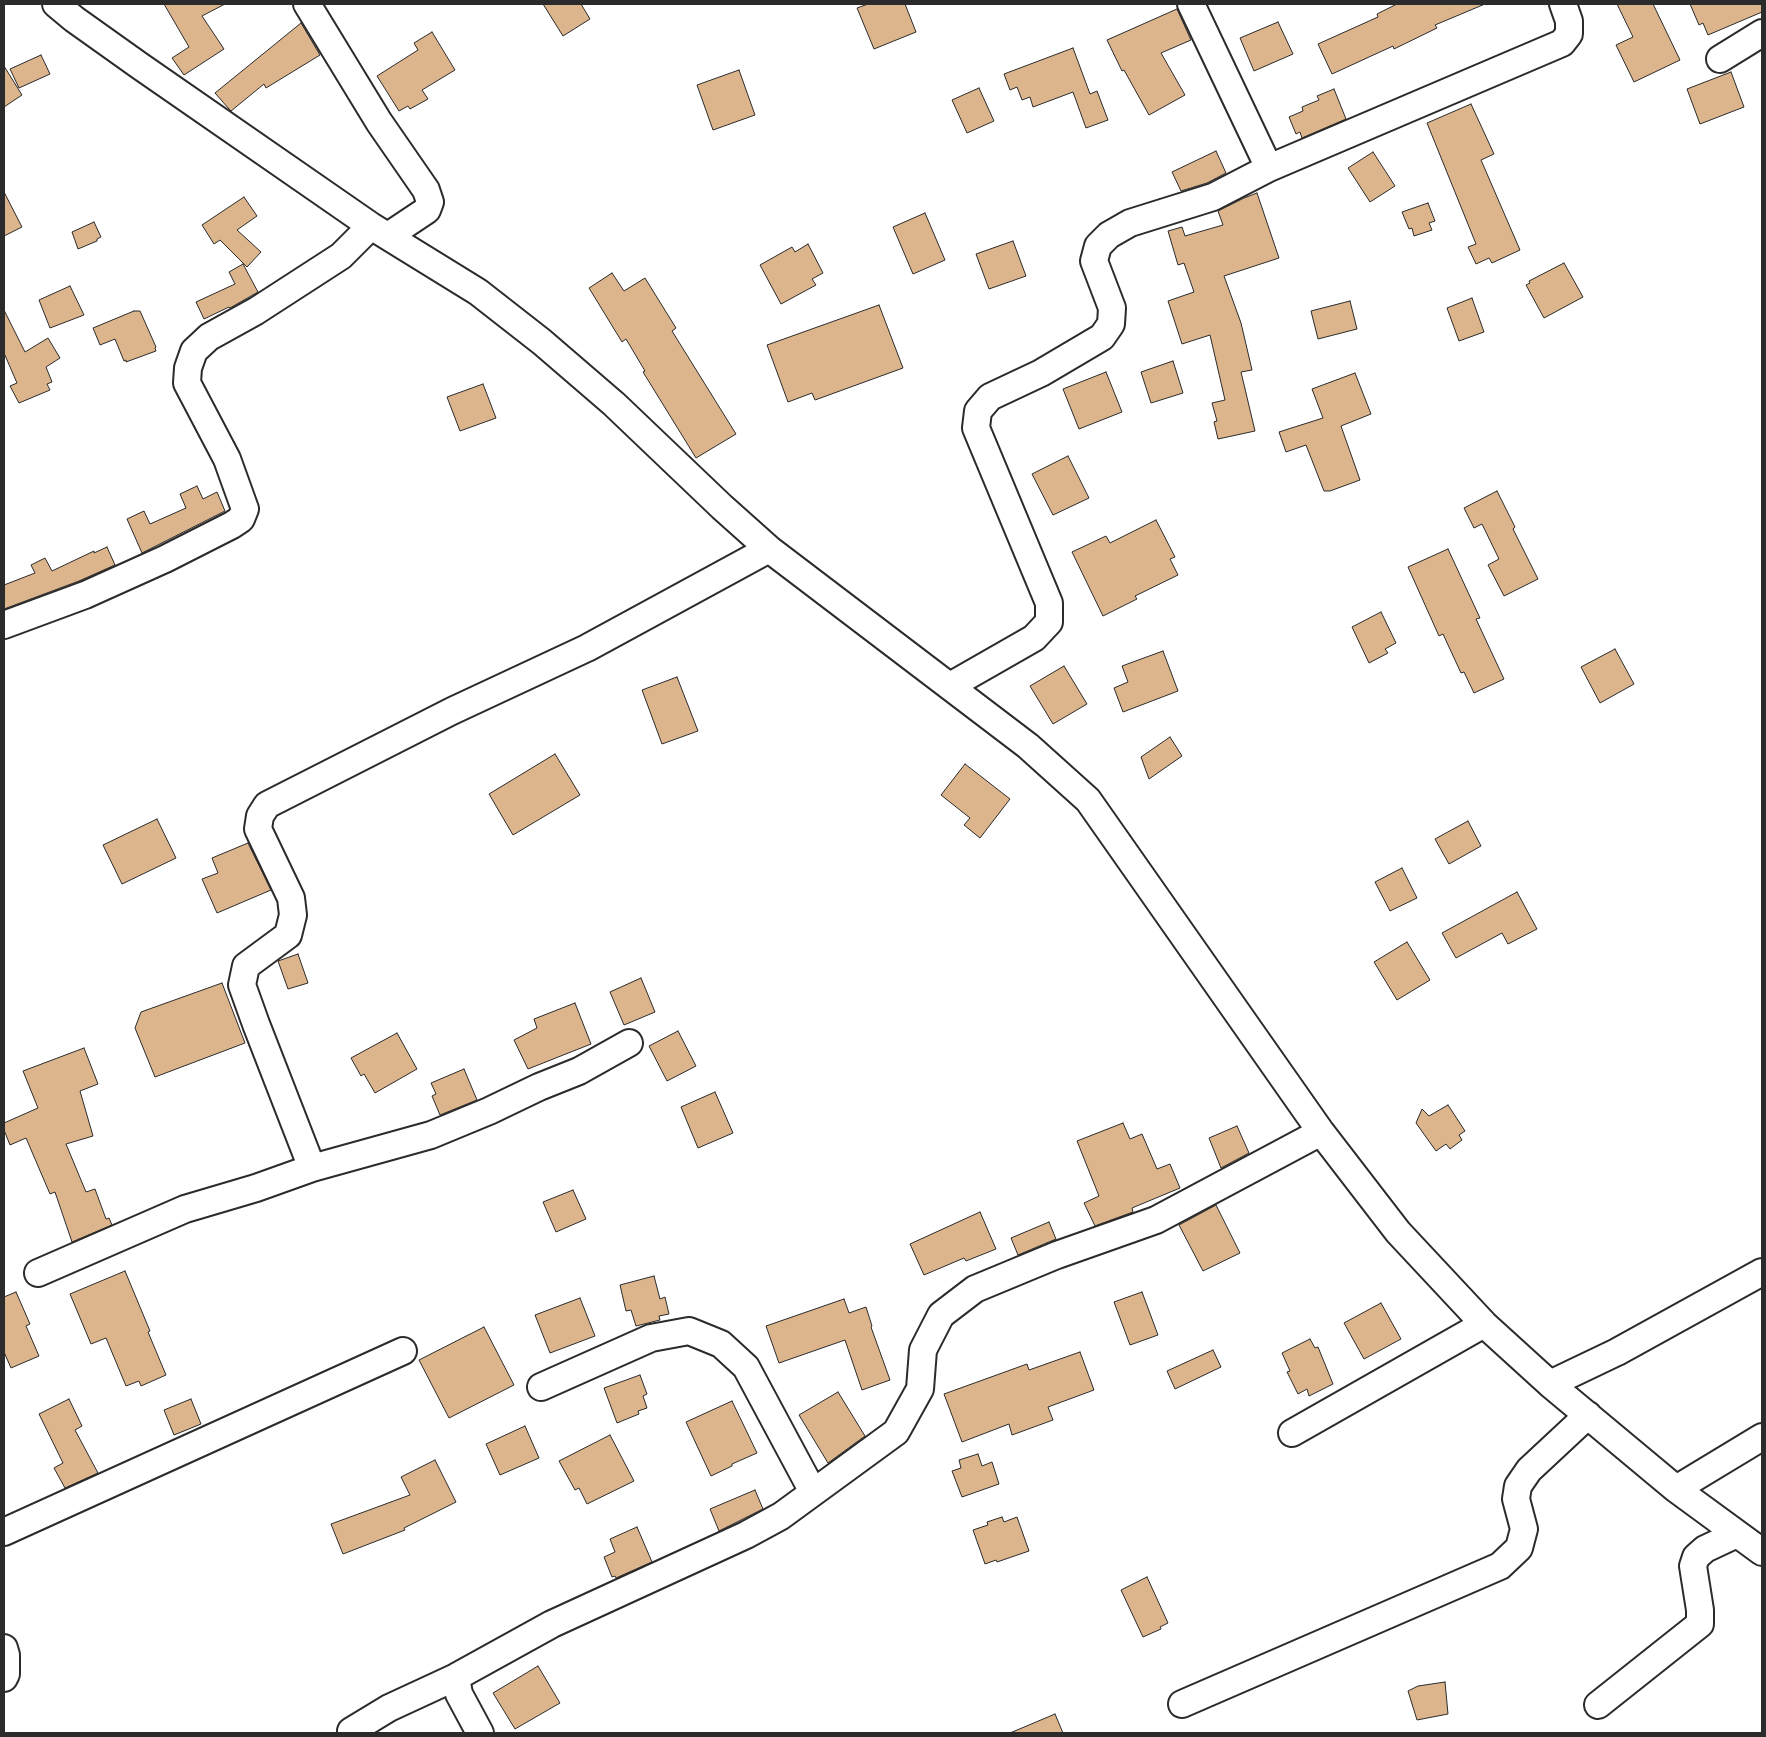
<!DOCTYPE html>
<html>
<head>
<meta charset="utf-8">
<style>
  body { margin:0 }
  #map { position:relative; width:1766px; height:1737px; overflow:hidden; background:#fff; font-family:"Indie Flower",sans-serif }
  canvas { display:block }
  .frame { position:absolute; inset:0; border:5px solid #2b2b2b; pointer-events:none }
</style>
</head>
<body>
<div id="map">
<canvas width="1766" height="1737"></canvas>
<div class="frame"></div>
</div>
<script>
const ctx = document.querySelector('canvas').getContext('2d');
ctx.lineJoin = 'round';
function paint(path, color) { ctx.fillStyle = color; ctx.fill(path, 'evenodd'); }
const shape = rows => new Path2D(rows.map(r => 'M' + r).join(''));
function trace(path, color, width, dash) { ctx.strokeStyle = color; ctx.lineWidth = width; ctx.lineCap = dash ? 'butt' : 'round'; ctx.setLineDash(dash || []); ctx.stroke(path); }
const building = shape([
  [164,4,225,4,202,16,224,49,184,75,172,58,189,47,164,4],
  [543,4,581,4,590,19,563,36,543,4],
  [868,4,905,4,916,32,874,49,857,8,868,4],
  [1397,4,1485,4,1435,25,1437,28,1394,49,1393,46,1332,74,1318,44,1378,17,1377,14,1397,4],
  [1617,4,1653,4,1680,60,1634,82,1616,45,1633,37,1617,4],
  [1690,4,1762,4,1762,12,1708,35,1703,23,1699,25,1690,4],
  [1177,9,1191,40,1161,53,1185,95,1149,115,1124,70,1122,71,1107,40,1177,9],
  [1278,22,1293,54,1254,71,1240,38,1278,22],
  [301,23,320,55,266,88,264,84,231,111,229,109,215,93,301,23],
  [432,32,455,70,422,90,428,99,410,109,408,106,399,111,377,76,418,50,414,43,432,32],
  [1073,48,1090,94,1097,91,1108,120,1086,128,1073,92,1033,107,1030,97,1022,100,1017,87,1010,90,1004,74,1073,48],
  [41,55,50,74,19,88,10,69,41,55],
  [4,66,22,95,4,107,4,66],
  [739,70,755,115,713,130,697,85,739,70],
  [1731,72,1744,107,1700,124,1687,89,1731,72],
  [979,88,994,121,967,133,952,100,979,88],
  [1334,89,1346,119,1302,138,1300,132,1296,134,1289,117,1303,111,1302,107,1319,100,1317,96,1334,89],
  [1471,104,1494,154,1481,160,1520,250,1492,263,1489,258,1476,264,1468,247,1476,244,1427,123,1471,104],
  [1216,151,1226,173,1207,183,1181,191,1172,172,1216,151],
  [1373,152,1395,186,1370,202,1348,168,1373,152],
  [4,192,22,227,4,236,4,192],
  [1257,193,1279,258,1224,276,1241,323,1252,370,1241,372,1255,431,1218,439,1214,422,1217,421,1212,403,1225,400,1210,335,1182,344,1168,301,1194,292,1184,263,1178,265,1168,231,1182,227,1185,236,1223,225,1218,211,1244,198,1257,193],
  [244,197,257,216,237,230,261,252,247,267,220,240,214,244,202,225,244,197],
  [1428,203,1435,221,1429,223,1432,230,1414,236,1412,228,1409,229,1402,212,1428,203],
  [925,213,945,260,913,274,893,227,925,213],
  [94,222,101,237,97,239,97,241,78,249,72,232,94,222],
  [1013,241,1026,276,989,289,976,254,1013,241],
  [808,244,823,273,812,279,816,285,781,304,760,265,792,247,795,252,808,244],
  [1564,263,1583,297,1544,318,1526,285,1530,283,1529,281,1564,263],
  [243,264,258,292,230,308,229,307,204,319,196,302,235,284,229,272,243,264],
  [612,273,624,291,645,278,676,328,672,331,736,434,696,458,643,372,645,371,626,339,622,342,589,288,612,273],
  [70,286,84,315,50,328,39,300,70,286],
  [1472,298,1484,332,1459,341,1447,308,1472,298],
  [1350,301,1357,329,1318,339,1311,311,1350,301],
  [879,305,903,368,815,400,812,393,788,402,767,345,879,305],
  [4,310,25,352,48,338,60,358,46,367,52,382,47,384,50,390,19,403,10,386,17,383,4,353,4,310],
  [134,311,140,311,156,347,155,348,156,351,126,362,126,360,124,361,115,339,100,345,93,328,134,311],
  [1173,361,1183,393,1151,403,1141,372,1173,361],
  [1106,372,1122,412,1079,429,1063,389,1106,372],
  [1355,373,1371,414,1341,426,1360,480,1330,491,1324,491,1306,445,1286,452,1279,432,1323,418,1312,389,1355,373],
  [483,384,496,418,460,431,447,397,483,384],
  [1068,456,1089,498,1053,515,1032,474,1068,456],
  [197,486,203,499,217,492,225,511,142,553,127,519,144,511,150,524,186,508,180,494,197,486],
  [1497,491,1515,527,1513,529,1538,579,1504,596,1488,565,1499,559,1482,524,1474,528,1464,508,1497,491],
  [1156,520,1175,557,1170,559,1178,575,1135,596,1137,599,1103,616,1072,552,1106,536,1110,543,1156,520],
  [107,547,115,565,79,581,4,609,4,585,35,573,31,565,45,558,52,571,94,551,94,553,107,547],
  [1448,549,1480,618,1476,619,1504,679,1474,693,1464,672,1461,673,1443,634,1439,636,1408,567,1448,549],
  [1381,612,1396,643,1385,649,1388,653,1369,663,1352,627,1381,612],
  [1615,649,1634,684,1600,703,1581,667,1615,649],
  [1163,651,1178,691,1123,712,1114,688,1128,682,1122,666,1163,651],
  [1064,666,1087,704,1053,724,1030,686,1064,666],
  [677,677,698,731,662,744,642,690,677,677],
  [1170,737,1182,756,1149,779,1141,757,1170,737],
  [555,754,580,795,513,835,489,794,555,754],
  [965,764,1010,799,980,838,964,825,970,818,941,795,965,764],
  [157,819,176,858,122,884,103,845,157,819],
  [1468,821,1481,846,1449,864,1435,839,1468,821],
  [248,843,271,890,217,913,202,879,218,873,212,858,248,843],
  [1402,868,1417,898,1390,911,1375,882,1402,868],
  [1517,892,1537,929,1508,944,1502,933,1456,958,1442,933,1517,892],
  [1407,942,1430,980,1397,1000,1374,962,1407,942],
  [298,954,308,983,288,989,278,961,298,954],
  [641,978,655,1012,624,1025,610,992,641,978],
  [222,983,245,1043,155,1077,135,1028,141,1012,222,983],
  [575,1003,591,1044,528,1069,514,1040,537,1028,534,1019,575,1003],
  [678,1031,696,1066,667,1081,649,1046,678,1031],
  [397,1033,417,1069,375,1093,364,1074,361,1076,351,1058,397,1033],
  [84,1048,98,1084,80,1091,93,1136,66,1144,86,1192,95,1189,106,1219,109,1218,112,1225,72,1242,55,1192,50,1194,26,1138,10,1145,4,1130,4,1123,38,1108,23,1071,84,1048],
  [464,1069,477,1100,440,1115,432,1096,436,1094,431,1083,464,1069],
  [715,1092,733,1133,698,1148,681,1107,715,1092],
  [1448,1105,1465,1131,1459,1135,1462,1140,1450,1149,1446,1144,1436,1151,1416,1123,1422,1109,1429,1116,1448,1105],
  [1123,1123,1130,1139,1142,1134,1157,1169,1170,1164,1180,1188,1132,1208,1133,1212,1095,1226,1084,1203,1099,1196,1077,1141,1123,1123],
  [1237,1126,1249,1153,1221,1168,1209,1138,1237,1126],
  [573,1190,586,1219,556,1232,543,1202,573,1190],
  [1216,1205,1240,1253,1203,1271,1179,1225,1216,1205],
  [980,1212,996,1249,966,1261,964,1258,924,1275,910,1244,980,1212],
  [1049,1222,1056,1239,1018,1255,1011,1238,1049,1222],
  [125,1271,150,1331,148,1332,166,1375,141,1386,139,1381,126,1386,106,1338,91,1344,70,1294,125,1271],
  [654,1276,660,1299,665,1297,669,1314,659,1316,660,1320,636,1326,631,1310,626,1311,620,1285,654,1276],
  [16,1292,30,1324,26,1326,39,1356,11,1368,4,1352,4,1297,16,1292],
  [1142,1292,1158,1335,1130,1345,1114,1302,1142,1292],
  [580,1298,595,1336,550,1353,535,1315,580,1298],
  [844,1299,849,1313,866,1307,872,1326,871,1327,890,1380,862,1390,845,1340,779,1363,766,1326,844,1299],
  [1381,1303,1401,1339,1364,1359,1344,1323,1381,1303],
  [484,1327,514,1385,449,1418,419,1360,484,1327],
  [1310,1339,1315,1348,1318,1347,1333,1384,1309,1396,1307,1389,1298,1394,1287,1372,1290,1371,1282,1353,1310,1339],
  [1213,1350,1221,1367,1175,1389,1167,1371,1213,1350],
  [1080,1352,1094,1390,1048,1407,1053,1420,1012,1435,1009,1424,962,1442,944,1394,1027,1364,1029,1370,1080,1352],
  [640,1375,647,1394,643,1396,647,1408,638,1411,639,1414,617,1423,604,1388,640,1375],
  [838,1392,865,1436,828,1463,799,1415,838,1392],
  [69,1399,82,1426,75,1430,98,1473,65,1488,54,1468,63,1463,39,1414,69,1399],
  [191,1399,201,1424,174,1435,164,1410,191,1399],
  [732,1401,757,1453,732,1464,732,1466,711,1476,686,1422,732,1401],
  [525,1426,539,1458,500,1475,486,1444,525,1426],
  [610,1435,634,1481,587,1504,579,1488,575,1490,559,1461,610,1435],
  [978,1454,982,1466,992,1462,999,1484,962,1497,952,1471,961,1468,959,1460,978,1454],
  [435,1460,456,1502,404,1528,405,1530,343,1554,331,1524,410,1495,401,1477,435,1460],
  [755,1490,763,1509,719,1531,710,1509,755,1490],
  [1002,1517,1004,1522,1017,1517,1029,1551,997,1562,996,1560,985,1564,973,1530,988,1525,987,1522,1002,1517],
  [637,1527,652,1562,616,1578,615,1576,612,1577,604,1557,615,1552,610,1539,637,1527],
  [1147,1577,1168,1623,1160,1627,1161,1629,1143,1637,1121,1590,1147,1577],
  [538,1666,560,1703,515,1729,493,1693,538,1666],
  [1445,1682,1448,1714,1417,1720,1408,1691,1418,1686,1445,1682],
  [1055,1714,1063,1733,1010,1733,1055,1714]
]);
const minor = shape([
  [56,4,74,19,140,66,371,226,478,292,542,342,614,404,722,507,769,549,1028,746,1088,800,1321,1132,1398,1232,1484,1324,1550,1384,1676,1489,1762,1552],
  [307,4,379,122,426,190,430,202,427,210,388,236],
  [1191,4,1269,168],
  [1720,59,1762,33],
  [4,625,85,595,165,559,232,525,241,519,245,509,227,459,187,383,188,368,194,351,209,337,256,311,341,256,371,226],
  [950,686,1034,638,1049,622,1049,603,976,428,978,411,990,397,1041,373,1102,337,1111,324,1112,308,1094,261,1098,246,1109,235,1130,223,1213,197,1269,168,1562,43,1569,34,1569,21,1563,4],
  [312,1168,431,1135,489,1111,539,1087,579,1071,629,1043],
  [38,1273,185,1209,256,1188,312,1168,256,1024,242,985,246,966,288,935,293,915,291,898,258,829,260,816,267,805,452,711,587,648,769,549],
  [1550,1384,1617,1352,1762,1272],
  [541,1387,651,1338,689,1331,721,1344,746,1367,813,1492],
  [1292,1433,1484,1324],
  [1676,1489,1762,1437],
  [4,1532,403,1351],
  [4,1648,6,1655,6,1674,4,1678],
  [456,1677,459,1694,480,1733],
  [1182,1704,1500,1566,1519,1548,1524,1529,1516,1499,1518,1486,1529,1470,1588,1415],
  [1598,1705,1700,1624,1700,1610,1693,1566,1696,1557,1705,1549,1737,1534],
  [352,1733,351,1731,389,1708,456,1677,552,1624,746,1535,781,1516,896,1432,920,1389,923,1350,941,1315,975,1289,1057,1255,1156,1220,1321,1132]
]);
paint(building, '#dcb58d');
trace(building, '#2b2b2b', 1);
trace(minor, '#2b2b2b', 30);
trace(minor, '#fff', 26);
</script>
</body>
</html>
